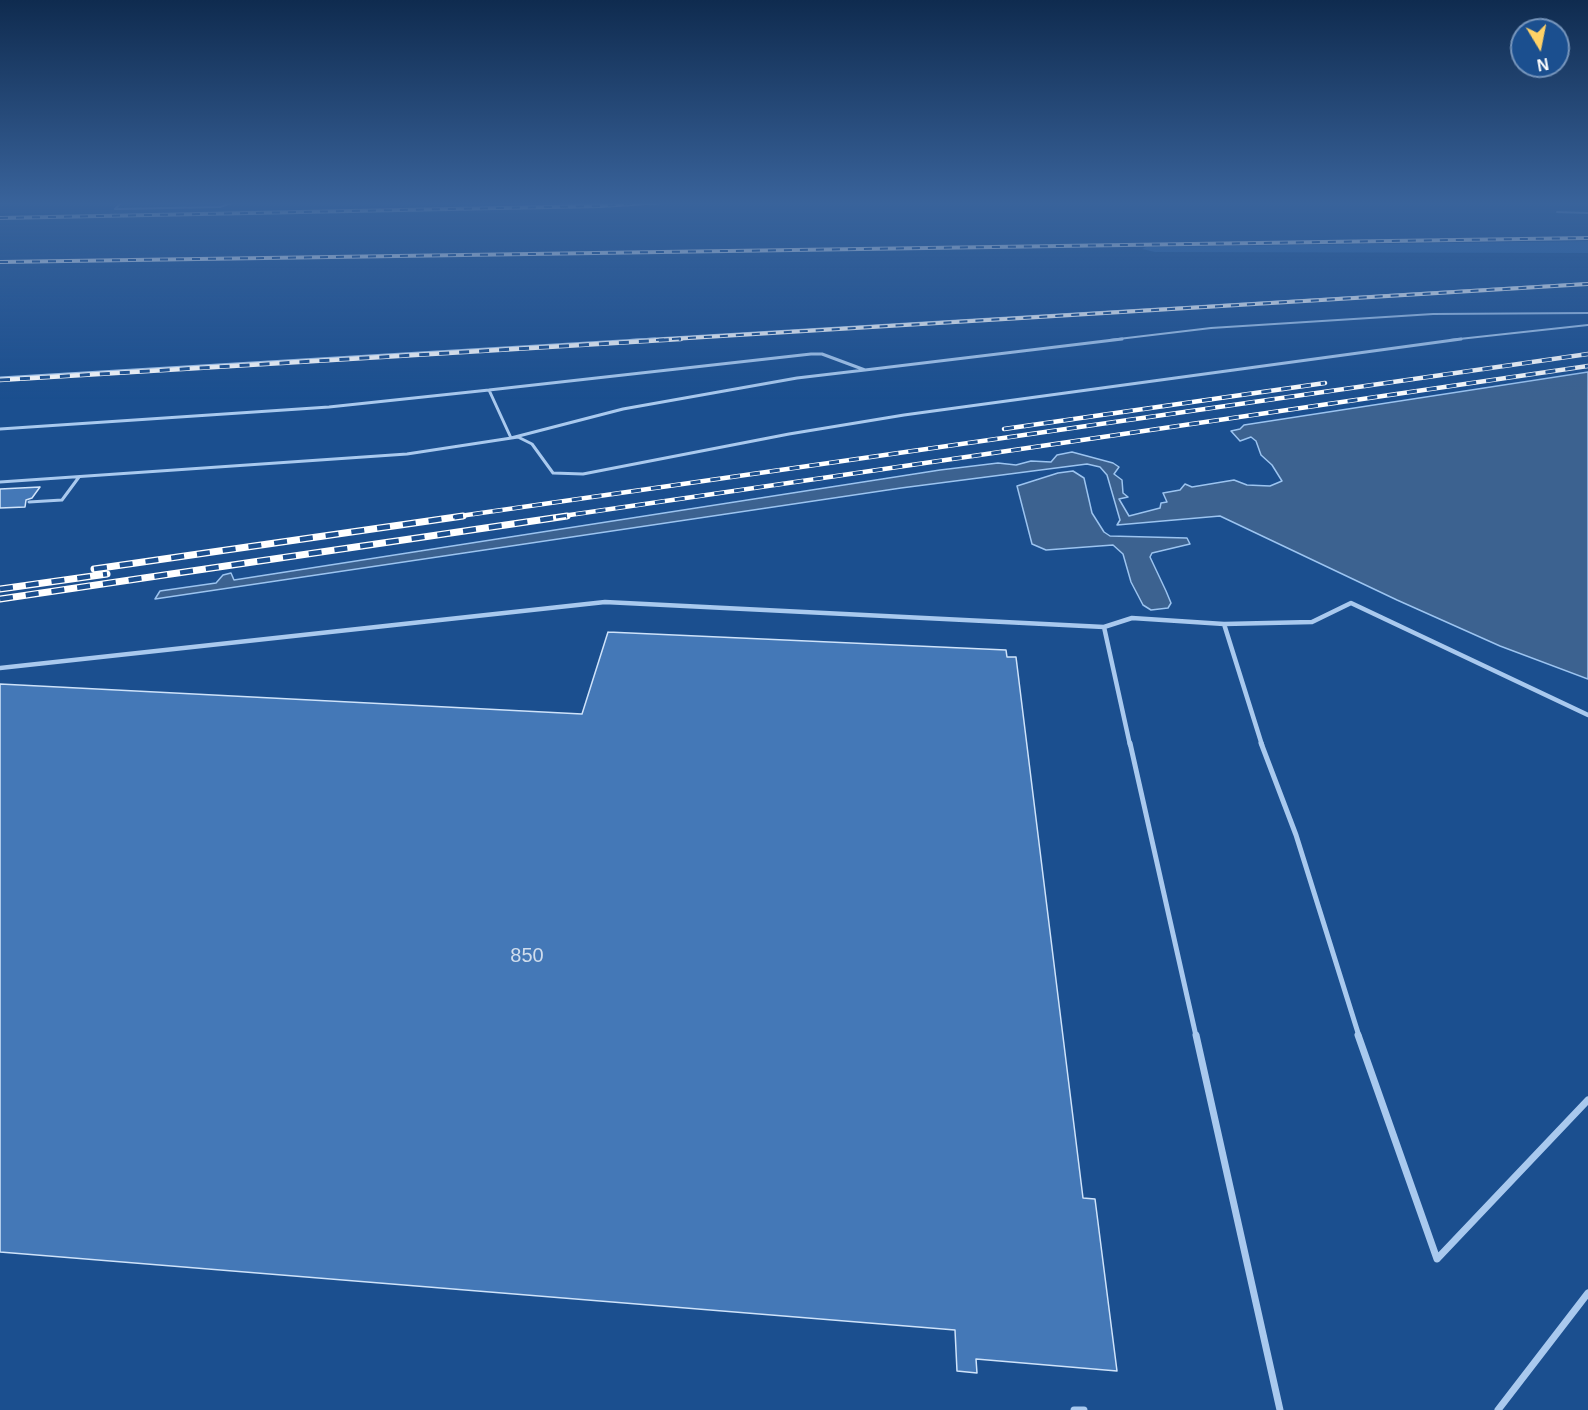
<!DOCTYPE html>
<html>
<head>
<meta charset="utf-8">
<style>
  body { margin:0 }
  #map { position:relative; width:1588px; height:1410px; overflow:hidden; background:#1b4f8f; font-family:Arial,sans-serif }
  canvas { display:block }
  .north { position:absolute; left:1510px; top:18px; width:60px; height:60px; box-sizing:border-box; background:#1b4f8f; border:2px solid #7695bc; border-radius:50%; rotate:170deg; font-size:16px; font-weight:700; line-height:24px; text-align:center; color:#fff }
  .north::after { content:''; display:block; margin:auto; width:21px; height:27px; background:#ffd166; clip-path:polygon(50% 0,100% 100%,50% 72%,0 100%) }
</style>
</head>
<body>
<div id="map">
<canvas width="1588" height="1410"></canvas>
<div class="north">N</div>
</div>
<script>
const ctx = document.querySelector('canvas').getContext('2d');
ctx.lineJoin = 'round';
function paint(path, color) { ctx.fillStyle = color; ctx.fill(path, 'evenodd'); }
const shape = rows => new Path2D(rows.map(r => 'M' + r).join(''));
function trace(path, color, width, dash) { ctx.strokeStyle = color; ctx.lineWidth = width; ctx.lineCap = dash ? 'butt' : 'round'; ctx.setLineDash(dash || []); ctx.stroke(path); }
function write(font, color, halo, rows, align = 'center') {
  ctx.font = font + ' Arial,sans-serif'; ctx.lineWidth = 5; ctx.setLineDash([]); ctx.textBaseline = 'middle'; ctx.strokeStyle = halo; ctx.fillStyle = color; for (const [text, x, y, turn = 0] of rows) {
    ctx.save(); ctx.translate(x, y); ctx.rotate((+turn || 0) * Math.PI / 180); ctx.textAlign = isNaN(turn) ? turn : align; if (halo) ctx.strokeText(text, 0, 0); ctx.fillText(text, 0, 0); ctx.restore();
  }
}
const green = shape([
  [1588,241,1588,253,1155,252,1142,249,1146,247]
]);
const water = shape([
  [1588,372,1588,679,1500,646,1397,600,1220,516,1117,525,1120,520,1107,475,1100,467,1087,464,901,488,155,599,160,591,216,583,223,575,231,573,234,580,940,470,998,463,1016,465,1031,461,1051,462,1057,455,1072,452,1113,463,1119,467,1114,474,1122,480,1123,493,1128,497,1119,499,1129,516,1160,508,1161,503,1167,502,1163,493,1180,490,1185,484,1192,487,1234,480,1247,485,1270,486,1282,481,1272,465,1261,455,1256,441,1251,437,1240,441,1231,431,1240,429,1244,425,1588,372],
  [1073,471,1084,478,1092,513,1104,532,1110,536,1187,538,1190,544,1152,553,1150,557,1166,591,1171,603,1168,608,1151,610,1143,605,1131,582,1123,554,1113,545,1046,550,1032,544,1017,486,1058,473,1073,471]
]);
const building = shape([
  [40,487,32,498,26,500,25,507,0,508,0,489,40,487],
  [608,632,1006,650,1007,657,1016,657,1083,1198,1095,1199,1117,1371,976,1359,977,1373,957,1371,955,1330,0,1252,0,684,582,714,608,632]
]);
const serviceFar4 = shape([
  [122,202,115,209,220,207,234,202],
  [1557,212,1588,213],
  [630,340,1588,283],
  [1110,340,1211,328,1433,314,1588,313],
  [1450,340,1588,325]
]);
const serviceFar3 = shape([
  [811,354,822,354,865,370,797,378,623,409,511,438,489,390,811,354],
  [865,370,1122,339],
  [0,378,655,339],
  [0,429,329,407,489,390],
  [0,482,407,454,518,437,532,444,553,473,583,474,789,434,904,415,1461,339],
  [29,502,62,500,79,477]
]);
const serviceFar2 = shape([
  [1224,624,1262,745],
  [1104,627,1132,618,1224,624,1312,622,1351,603,1588,715],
  [0,668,605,602,1104,627,1130,745]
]);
const serviceFar1 = shape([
  [1130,743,1196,1036],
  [1261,743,1296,835,1359,1036]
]);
const service = shape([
  [1196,1035,1280,1410],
  [1358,1035,1437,1259,1588,1100],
  [1074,1410,1084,1410],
  [1498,1410,1588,1293]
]);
const railFar2 = shape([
  [0,218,600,206,663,202],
  [0,262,1588,238],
  [656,340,1588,284]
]);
const railFar1 = shape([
  [0,380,681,339],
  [1004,429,1325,383],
  [453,517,1588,354],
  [556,517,1588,366]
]);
const rail = shape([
  [94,569,463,516],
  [0,589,107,574],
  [0,599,567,516]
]);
const nearNumbernames = [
  ["850",527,956]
];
paint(green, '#2e69ad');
paint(water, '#3c6290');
trace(water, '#9cc4f0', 1.5);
paint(building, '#4478b7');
trace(building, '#cfe3fa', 1.5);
trace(serviceFar4, '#a9c9ee', 2);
trace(serviceFar3, '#a9c9ee', 3);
trace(serviceFar2, '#a9c9ee', 4.5);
trace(serviceFar1, '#a9c9ee', 5);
trace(service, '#a9c9ee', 7);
trace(railFar2, '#fff', 4);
trace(railFar1, '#fff', 4.5);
trace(rail, '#fff', 7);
trace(railFar2, '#1b4f8f', 2, [8]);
trace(railFar1, '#1b4f8f', 3, [10]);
trace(rail, '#1b4f8f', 4.5, [13]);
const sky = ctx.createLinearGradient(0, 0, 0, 399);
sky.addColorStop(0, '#0f2b4f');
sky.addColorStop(0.51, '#39639b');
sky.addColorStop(1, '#39639b00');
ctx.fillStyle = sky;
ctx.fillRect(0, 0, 1588, 399);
write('20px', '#d0dded', null, nearNumbernames);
</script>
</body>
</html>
